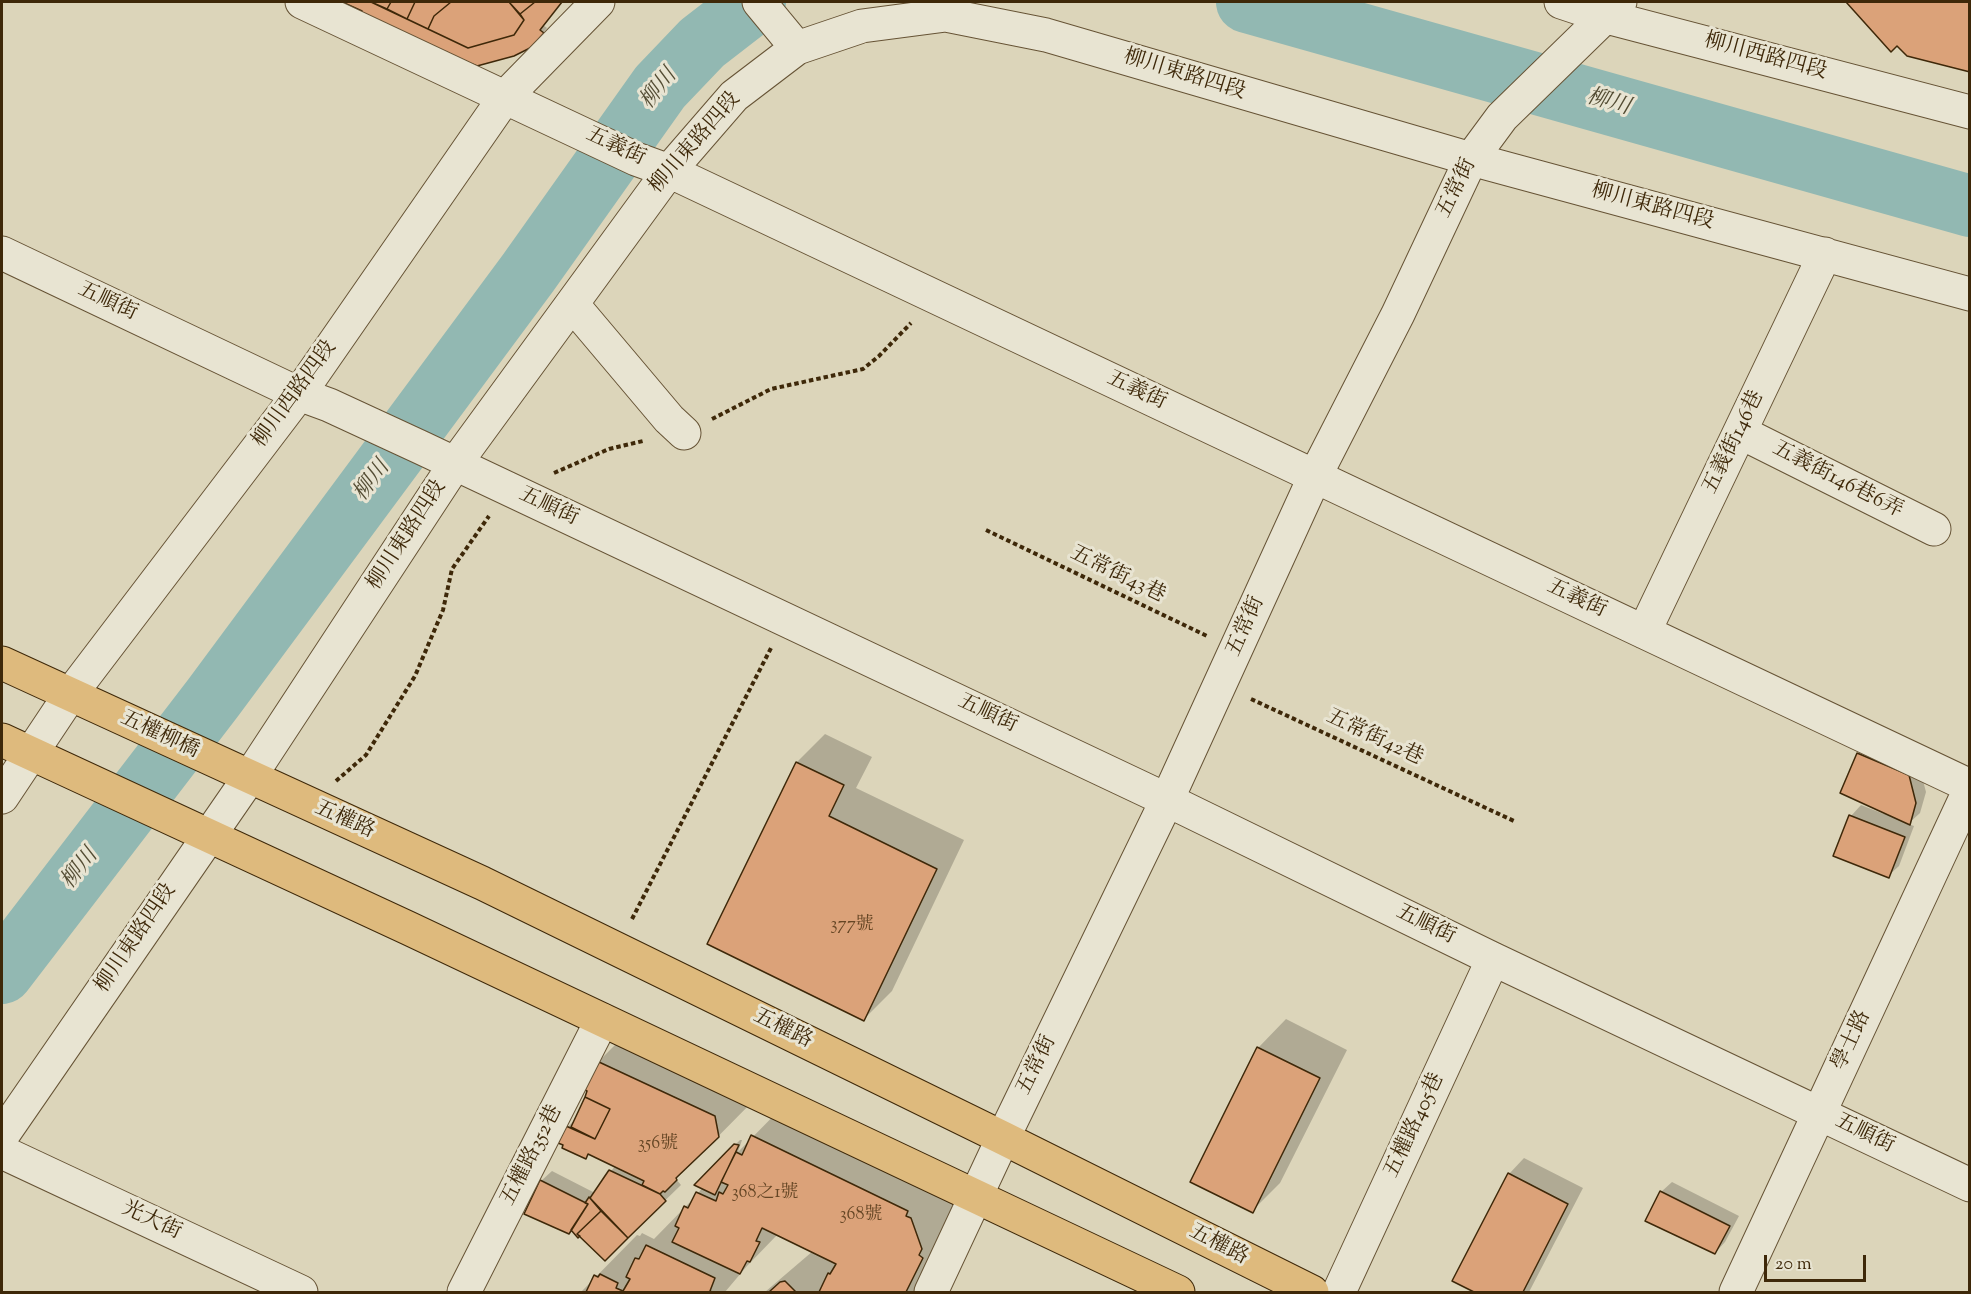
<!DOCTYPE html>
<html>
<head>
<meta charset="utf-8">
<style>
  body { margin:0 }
  #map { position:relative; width:1971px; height:1294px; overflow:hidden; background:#dcd5ba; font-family:"Sorts Mill Goudy",serif }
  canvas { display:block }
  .frame { position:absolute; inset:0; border:3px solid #3e2809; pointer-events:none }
  .scale { position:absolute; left:1764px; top:1255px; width:102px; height:27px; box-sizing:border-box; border:3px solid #3e2809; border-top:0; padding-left:8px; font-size:18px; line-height:21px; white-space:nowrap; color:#3e2809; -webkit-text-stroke:4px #e8e4d2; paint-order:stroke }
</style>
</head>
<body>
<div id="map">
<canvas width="1971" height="1294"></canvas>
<div class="frame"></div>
<div class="scale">20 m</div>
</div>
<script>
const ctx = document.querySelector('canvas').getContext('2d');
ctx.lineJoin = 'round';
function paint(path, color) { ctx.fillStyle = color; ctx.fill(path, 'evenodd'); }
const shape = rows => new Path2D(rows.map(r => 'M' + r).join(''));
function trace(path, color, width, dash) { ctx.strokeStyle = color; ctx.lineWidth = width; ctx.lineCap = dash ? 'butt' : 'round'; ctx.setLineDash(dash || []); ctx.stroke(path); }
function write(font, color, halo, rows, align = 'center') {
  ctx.font = font + ' "Sorts Mill Goudy","Noto Serif TC",serif'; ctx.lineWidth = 6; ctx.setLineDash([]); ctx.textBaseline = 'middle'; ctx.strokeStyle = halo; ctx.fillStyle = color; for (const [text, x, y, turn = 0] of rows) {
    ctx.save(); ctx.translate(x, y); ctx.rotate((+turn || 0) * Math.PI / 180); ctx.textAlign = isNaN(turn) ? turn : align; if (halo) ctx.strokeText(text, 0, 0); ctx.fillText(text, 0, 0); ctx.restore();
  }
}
const shadow = shape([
  [346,2,561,2,543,25,547,28,537,40,477,65],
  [1848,2,1970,2,1970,70,1897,44,1891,49],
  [825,734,872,757,856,788,964,840,892,991,864,1019,709,943,797,762],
  [1868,744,1919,765,1926,792,1920,813,1908,824,1914,826,1899,866,1888,876,1835,855,1851,816,1861,805,1884,814,1885,812,1858,754],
  [1286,1019,1347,1050,1280,1183,1252,1211,1258,1048],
  [638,1022,760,1094,676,1179,681,1185,605,1259,541,1181,552,1171,595,1193,615,1166,589,1153,585,1157,560,1143,568,1127,577,1117,586,1098,596,1064],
  [794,1095,963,1206,926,1292,765,1292,813,1251,778,1234,747,1266,725,1292,581,1292,637,1235,640,1236,642,1233,654,1239,696,1196,735,1145,740,1140,742,1140,738,1152],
  [1524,1158,1583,1188,1529,1292,1477,1292,1454,1281,1509,1174],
  [1672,1182,1739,1216,1725,1242,1715,1253,1661,1192]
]);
const river = shape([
  [1247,2,1970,206],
  [2,973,213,698,528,273,660,87,702,43,755,2]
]);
const building = shape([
  [342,2,371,2,468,48,514,35,524,20,520,14,535,2,562,2,540,30,544,33,532,47,514,56,477,66,358,19,362,11,342,2],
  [371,2,391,2,387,9,371,2],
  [391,2,415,2,407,19,387,9,391,2],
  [415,2,451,2,434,16,428,29,407,19,415,2],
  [451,2,509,2,524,20,514,35,468,48,428,29,434,16,451,2],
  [509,2,535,2,520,14,509,2],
  [1846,2,1970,2,1970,72,1907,56,1897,46,1891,52,1846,2],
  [1857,753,1909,775,1916,803,1910,825,1840,793,1857,753],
  [796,762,844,785,829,816,937,869,864,1021,707,944,796,762],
  [1849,815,1905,837,1889,878,1833,856,1849,815],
  [1257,1047,1320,1078,1253,1213,1190,1182,1257,1047],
  [599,1062,715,1116,719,1137,676,1178,677,1180,665,1192,663,1191,660,1194,642,1185,644,1181,588,1154,586,1159,562,1148,563,1145,558,1143,566,1126,595,1139,610,1109,585,1097,587,1091,583,1089,599,1062],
  [585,1097,610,1109,595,1139,571,1127,585,1097],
  [751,1135,908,1211,906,1216,911,1218,922,1249,919,1255,923,1258,906,1292,819,1292,828,1273,830,1274,836,1264,762,1228,756,1241,760,1242,750,1262,747,1261,740,1274,672,1242,679,1228,675,1226,684,1206,688,1208,696,1192,716,1201,719,1192,723,1194,728,1185,721,1182,736,1152,742,1155,751,1135],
  [734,1144,739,1145,715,1195,694,1185,734,1144],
  [609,1170,660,1194,666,1201,628,1238,590,1198,609,1170],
  [1508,1173,1568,1204,1523,1292,1474,1292,1452,1281,1508,1173],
  [540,1180,588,1204,569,1234,524,1214,540,1180],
  [1660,1191,1730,1226,1715,1254,1645,1221,1660,1191],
  [589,1197,601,1211,577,1234,580,1236,578,1238,571,1230,588,1204,585,1203,589,1197],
  [601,1211,628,1238,605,1261,577,1234,601,1211],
  [646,1245,715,1278,710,1291,712,1292,586,1292,594,1275,598,1277,600,1274,618,1283,616,1288,623,1291,630,1279,626,1277,635,1258,639,1259,646,1245],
  [785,1281,796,1292,769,1292,780,1282,785,1281]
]);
const path = shape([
  [712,419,771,389,863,369,879,356,911,323],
  [554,473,609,449,643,441],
  [986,530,1207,636],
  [1251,699,1514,821],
  [336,781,366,755,415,676,443,610,452,569,489,516],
  [632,919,771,648]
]);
const minor = shape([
  [302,2,636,159,669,171,1970,786],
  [759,2,797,48],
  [1561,2,1603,16,1970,112],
  [2,253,299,394,329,405,422,448,1167,800,1493,959,1970,1185],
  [572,304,669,419,684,433],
  [1740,432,1934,529],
  [1644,632,1825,254],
  [2,797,70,695,299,394,505,97,598,2],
  [2,1136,249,778,455,464,669,171,734,96,797,48,862,26,946,15,1046,35,1471,159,1970,294],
  [2,1152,301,1292],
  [464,1292,602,1020],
  [931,1292,1003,1138,1167,800,1315,476,1398,314,1471,159,1502,117,1620,2],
  [1339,1292,1493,959],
  [1736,1292,1970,789]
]);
const major = shape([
  [2,663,482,883,1003,1138,1312,1292],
  [2,740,408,928,1178,1292]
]);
const numberNames = [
  ["377號",852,926],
  ["356號",658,1145],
  ["368之1號",765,1194],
  ["368號",861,1216]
];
const streetNames = [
  ["柳川西路四段",1765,58,15],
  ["柳川東路四段",1184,76,17],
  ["柳川東路四段",696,144,-49],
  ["五義街",615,148,25],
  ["五常街",1458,189,-64],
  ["柳川東路四段",1652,208,15],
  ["五順街",107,303,25],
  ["五義街",1136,392,25],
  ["柳川西路四段",296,395,-54],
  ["五義街146巷",1735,443,-64],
  ["五義街146巷6弄",1837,481,27],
  ["五順街",548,508,25],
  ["柳川東路四段",408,536,-57],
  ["五常街43巷",1117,576,26],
  ["五義街",1576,600,25],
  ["五常街",1247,627,-66],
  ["五順街",987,715,25],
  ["五權柳橋",159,736,25],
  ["五常街42巷",1374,739,25],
  ["五權路",344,821,24],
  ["五順街",1425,926,26],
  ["柳川東路四段",137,939,-56],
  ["五權路",782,1030,26],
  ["學士路",1853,1041,-65],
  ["五常街",1038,1066,-64],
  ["五權路405巷",1416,1126,-65],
  ["五順街",1864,1135,26],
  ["五權路352巷",533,1156,-63],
  ["光大街",151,1222,25],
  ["五權路",1218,1246,27]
];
const waterNames = [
  ["柳川",660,90,-51],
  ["柳川",1608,104,16],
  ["柳川",373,482,-53],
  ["柳川",81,870,-52]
];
paint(shadow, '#0003');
trace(river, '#92b8b2', 62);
paint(building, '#dba279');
trace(building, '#3e2809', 1.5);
trace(minor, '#665335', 35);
trace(major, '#3e2809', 35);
trace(path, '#3e2809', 4, [4.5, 3]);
trace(minor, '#e8e4d2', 33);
trace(major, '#deba7d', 33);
write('18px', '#654625', null, numberNames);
write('21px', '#3e2809', '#e8e4d2', streetNames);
write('italic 22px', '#534c33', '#e8e4d2', waterNames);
</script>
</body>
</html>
